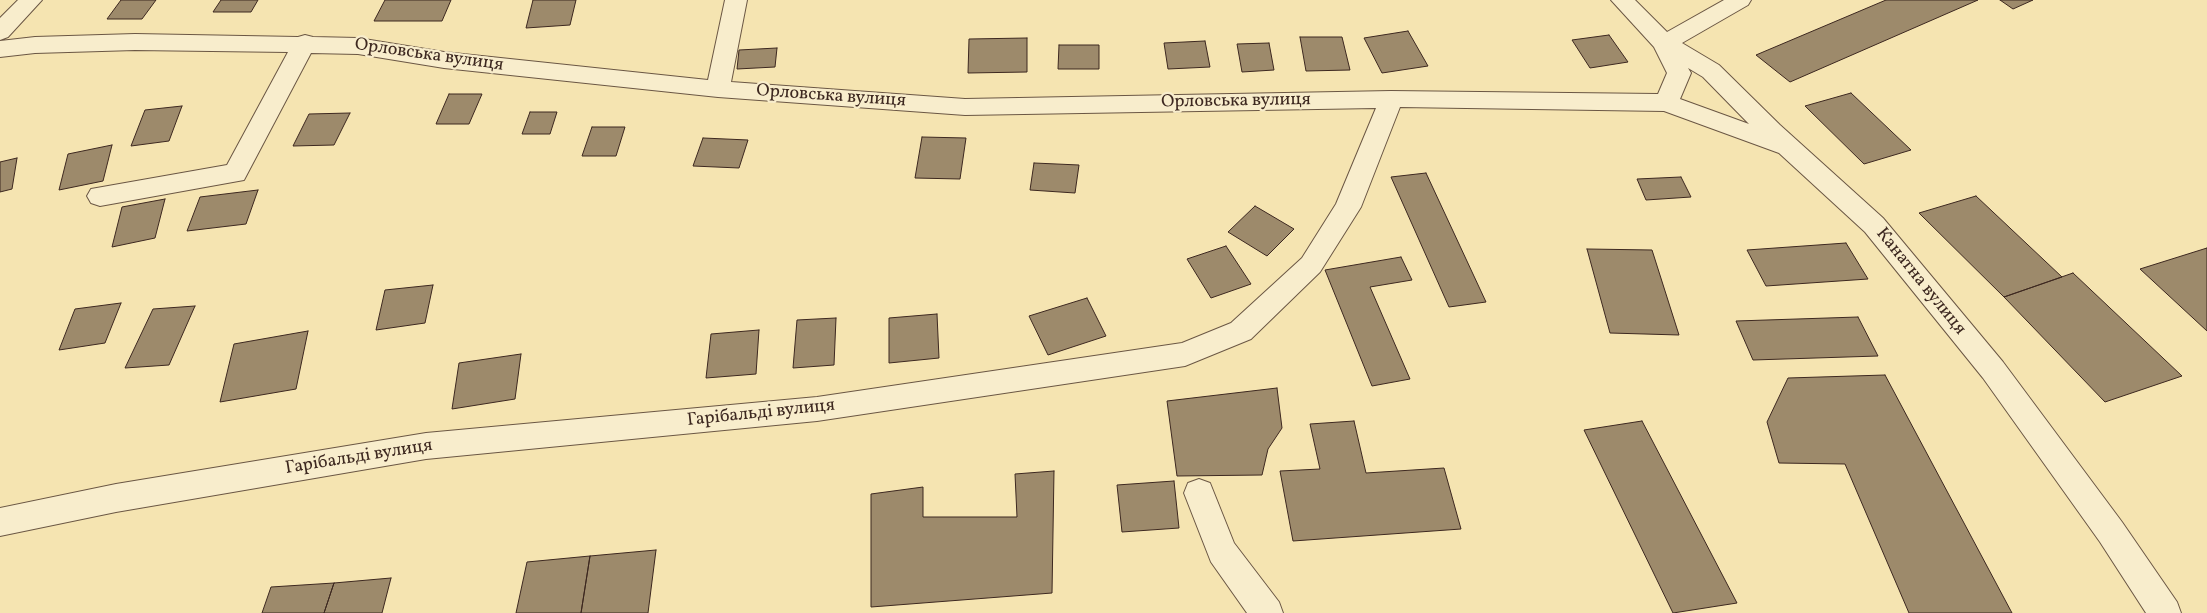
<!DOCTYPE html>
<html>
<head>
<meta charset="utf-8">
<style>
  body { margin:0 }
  canvas { display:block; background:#f5e4b1 }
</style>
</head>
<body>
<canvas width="2207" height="613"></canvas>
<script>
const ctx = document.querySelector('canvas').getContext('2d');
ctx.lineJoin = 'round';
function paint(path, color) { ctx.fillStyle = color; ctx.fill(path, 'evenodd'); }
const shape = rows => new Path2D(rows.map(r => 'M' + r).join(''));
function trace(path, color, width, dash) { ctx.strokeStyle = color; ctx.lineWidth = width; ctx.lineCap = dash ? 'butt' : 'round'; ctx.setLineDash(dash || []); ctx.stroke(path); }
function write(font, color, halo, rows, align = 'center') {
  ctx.font = font + ' Vollkorn,serif'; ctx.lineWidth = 4.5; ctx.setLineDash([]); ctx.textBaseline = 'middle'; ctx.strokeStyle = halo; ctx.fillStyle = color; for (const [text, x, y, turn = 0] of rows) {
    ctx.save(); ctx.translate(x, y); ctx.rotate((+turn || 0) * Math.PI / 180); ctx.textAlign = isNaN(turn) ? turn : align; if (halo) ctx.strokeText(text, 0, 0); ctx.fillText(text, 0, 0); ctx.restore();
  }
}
const building = shape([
  [121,0,156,0,142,19,107,19,121,0],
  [221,0,258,0,251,12,213,12,221,0],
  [385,0,451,0,442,21,374,21,385,0],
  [533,0,576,0,570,25,526,28,533,0],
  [1886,0,1978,0,1790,82,1756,55,1886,0],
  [2000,0,2033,0,2013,9,2000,0],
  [1408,31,1428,66,1382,73,1364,38,1408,31],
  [1609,35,1628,62,1590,68,1572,40,1609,35],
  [1300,37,1342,37,1350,70,1306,71,1300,37],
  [1027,38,1027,72,968,73,969,39,1027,38],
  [1205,41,1210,67,1168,69,1164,43,1205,41],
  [1269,43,1274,70,1242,72,1237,44,1269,43],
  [1059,45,1099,45,1099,69,1058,69,1059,45],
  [777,48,775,67,737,69,739,50,777,48],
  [1851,93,1911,150,1864,164,1805,106,1851,93],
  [449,94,482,94,469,124,436,124,449,94],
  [182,106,169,141,131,146,145,110,182,106],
  [530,112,557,112,550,134,522,134,530,112],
  [350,113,334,145,293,146,309,114,350,113],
  [592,127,625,127,616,156,582,156,592,127],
  [922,137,966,138,960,179,915,178,922,137],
  [703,138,748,140,739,168,693,166,703,138],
  [112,145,103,181,59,190,68,154,112,145],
  [17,158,12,189,0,192,0,162,17,158],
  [1034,163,1079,165,1075,193,1030,190,1034,163],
  [1426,173,1486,302,1449,307,1391,177,1426,173],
  [1681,177,1691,197,1646,200,1637,179,1681,177],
  [258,190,246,224,187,231,200,197,258,190],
  [1976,196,2062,277,2004,297,1919,213,1976,196],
  [165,199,155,238,112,247,122,207,165,199],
  [1255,206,1294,229,1267,256,1228,232,1255,206],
  [1846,243,1868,279,1766,286,1747,250,1846,243],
  [1226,246,1251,284,1211,298,1187,259,1226,246],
  [2207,248,2207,331,2140,269,2207,248],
  [1587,249,1652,250,1679,335,1610,333,1587,249],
  [1401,257,1412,280,1370,287,1410,379,1372,386,1325,270,1401,257],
  [2073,273,2182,376,2105,402,2004,297,2073,273],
  [433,285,425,323,376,330,385,290,433,285],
  [1087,298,1106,336,1048,355,1029,316,1087,298],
  [121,303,105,343,59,350,75,309,121,303],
  [195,306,169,365,125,368,153,309,195,306],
  [937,314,939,358,889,363,889,318,937,314],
  [1858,317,1878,356,1753,360,1736,321,1858,317],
  [836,318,834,365,793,368,797,320,836,318],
  [759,330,756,374,706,378,711,334,759,330],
  [308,331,296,389,220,402,234,344,308,331],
  [521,354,515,399,452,409,459,363,521,354],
  [1885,375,2012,613,1909,613,1845,464,1779,463,1767,422,1788,378,1885,375],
  [1277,388,1282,428,1268,449,1262,475,1177,476,1167,401,1277,388],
  [1354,421,1366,473,1444,468,1461,529,1293,541,1280,471,1320,469,1310,424,1354,421],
  [1642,421,1737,603,1673,613,1584,430,1642,421],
  [1054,471,1052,593,871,607,871,494,923,487,923,517,1017,517,1015,474,1054,471],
  [1174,481,1179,528,1122,532,1117,485,1174,481],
  [656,550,648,613,581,613,590,556,656,550],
  [590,556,581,613,516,613,527,562,590,556],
  [391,578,382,613,324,613,334,583,391,578],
  [334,583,324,613,262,613,271,587,334,583]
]);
const minor = shape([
  [18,0,42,0,8,37,0,40,0,18,18,0],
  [725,0,747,0,731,82,965,99,1391,91,1658,94,1667,73,1654,47,1611,0,1635,0,1667,32,1724,0,1751,0,1748,5,1682,43,1719,65,1780,125,1883,218,2003,362,2122,522,2177,602,2181,613,2146,613,2100,542,1983,378,1865,232,1779,153,1664,111,1400,107,1361,207,1320,272,1251,339,1185,366,817,421,426,459,116,512,0,536,0,508,116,484,426,433,817,397,1182,343,1231,323,1302,258,1336,204,1376,108,965,115,718,97,444,68,358,54,311,53,244,180,100,206,91,203,87,196,91,189,227,165,288,52,135,50,35,53,0,57,0,41,35,37,135,34,298,37,305,35,313,37,358,38,444,52,708,80,725,0],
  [1688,68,1703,77,1749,124,1680,99,1691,73,1688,68],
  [1199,479,1210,483,1234,543,1279,602,1283,613,1247,613,1211,562,1184,493,1188,483,1199,479]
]);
const streetNames = [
  ["Орловська вулиця",429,56,8],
  ["Орловська вулиця",831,97,4],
  ["Орловська вулиця",1236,102,-1],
  ["Канатна вулиця",1920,282,51],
  ["Гарібальді вулиця",761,414,-6],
  ["Гарібальді вулиця",359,458,-9]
];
paint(building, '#9d8a6b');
trace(building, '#3d2820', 1);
trace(minor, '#6b5744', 2);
paint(minor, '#f8edcc');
write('18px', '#3d2820', '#f8edcc', streetNames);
</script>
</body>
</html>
